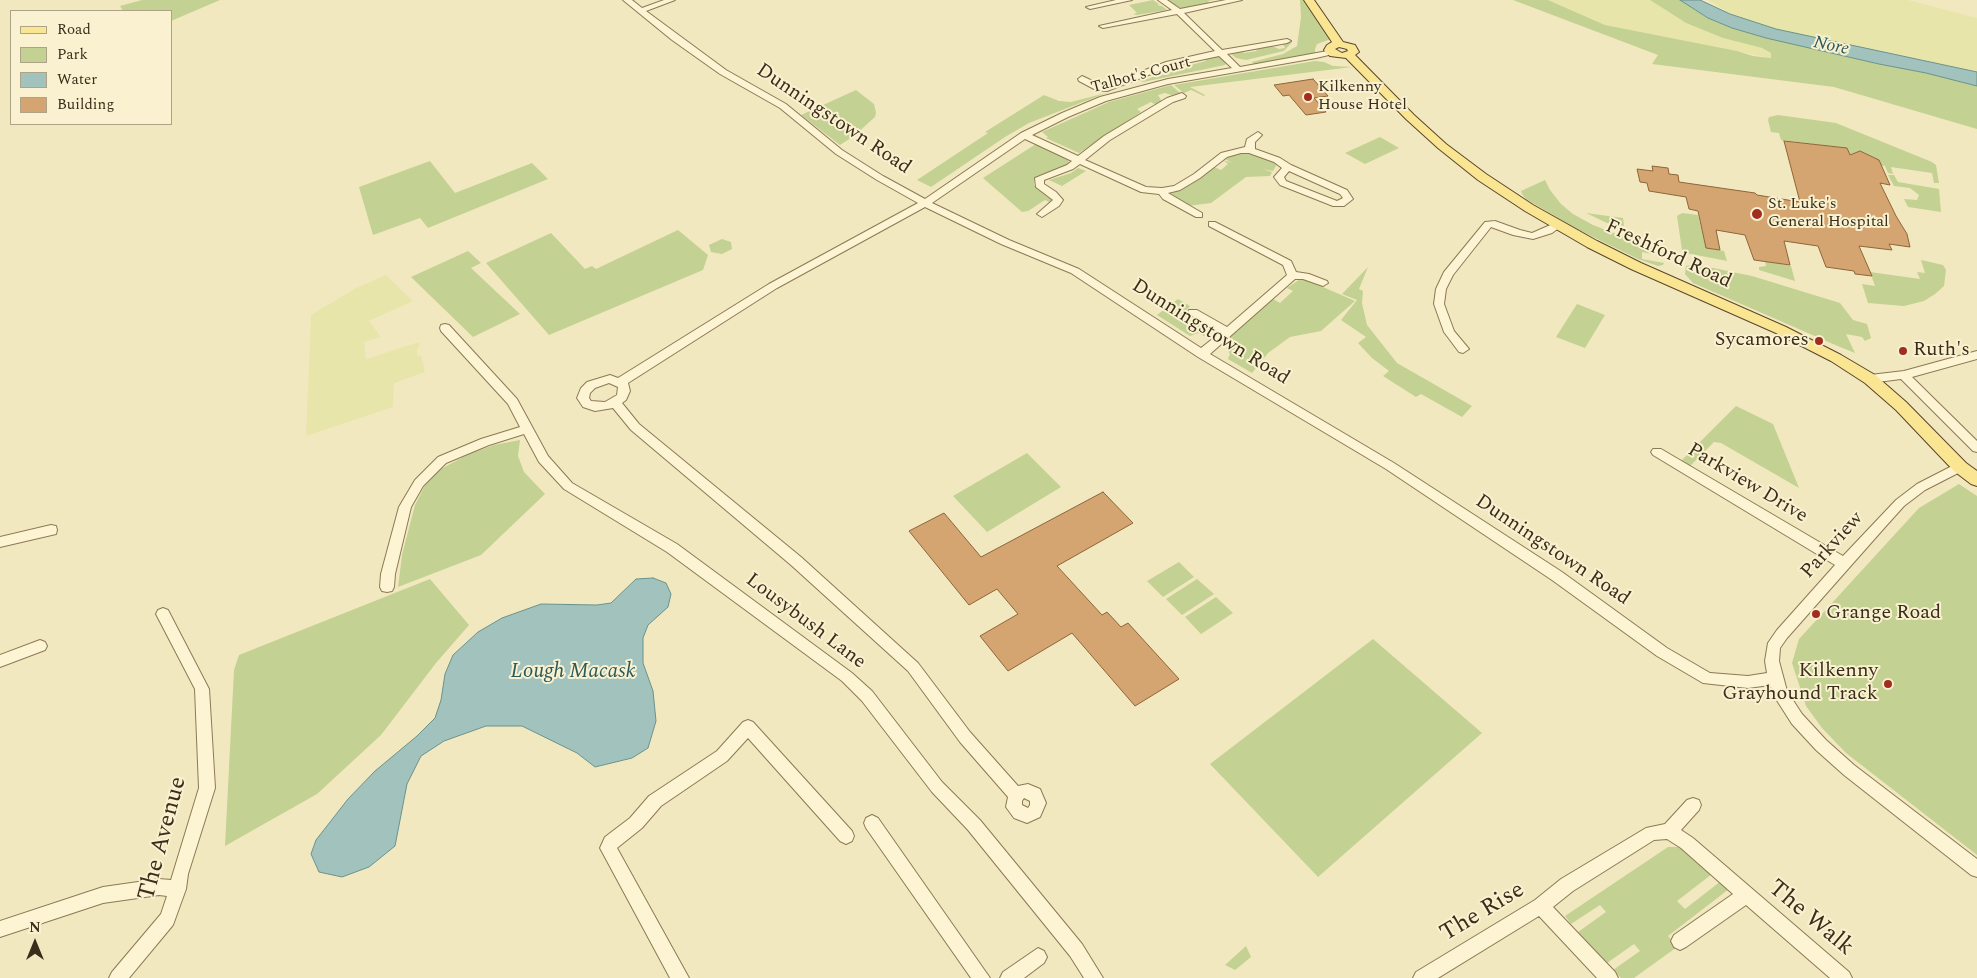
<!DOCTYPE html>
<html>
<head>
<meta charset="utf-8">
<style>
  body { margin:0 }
  #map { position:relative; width:1977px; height:978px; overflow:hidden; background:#f2e8bf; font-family:Spectral,serif }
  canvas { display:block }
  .legend { position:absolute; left:10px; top:10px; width:162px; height:115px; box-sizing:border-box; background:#f9f1cf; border:1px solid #ada387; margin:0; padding:6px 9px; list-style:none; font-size:15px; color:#3a2e1b }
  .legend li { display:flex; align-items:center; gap:10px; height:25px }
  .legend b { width:25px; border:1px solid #ada387 }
  .north { position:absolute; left:10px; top:918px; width:50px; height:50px; -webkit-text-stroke:4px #f9f1cf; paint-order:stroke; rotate:0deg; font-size:14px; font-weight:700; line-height:20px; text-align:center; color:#3a2e1b }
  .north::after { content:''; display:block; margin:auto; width:18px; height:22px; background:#3a2e1b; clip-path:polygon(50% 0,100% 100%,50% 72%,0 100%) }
</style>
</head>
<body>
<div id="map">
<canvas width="1977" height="978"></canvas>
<ul class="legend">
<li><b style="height:6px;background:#f9e592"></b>Road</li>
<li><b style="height:14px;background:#c3d192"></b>Park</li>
<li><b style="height:14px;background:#a2c3bd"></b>Water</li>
<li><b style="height:14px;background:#d4a571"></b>Building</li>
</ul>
<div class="north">N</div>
</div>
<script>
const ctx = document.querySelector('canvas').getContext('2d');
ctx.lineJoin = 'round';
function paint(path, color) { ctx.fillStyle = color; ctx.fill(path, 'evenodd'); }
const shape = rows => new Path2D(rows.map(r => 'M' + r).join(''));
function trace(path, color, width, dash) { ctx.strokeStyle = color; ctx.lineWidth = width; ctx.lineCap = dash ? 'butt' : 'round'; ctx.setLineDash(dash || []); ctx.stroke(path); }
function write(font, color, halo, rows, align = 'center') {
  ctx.font = font + ' Spectral,serif'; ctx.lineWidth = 4; ctx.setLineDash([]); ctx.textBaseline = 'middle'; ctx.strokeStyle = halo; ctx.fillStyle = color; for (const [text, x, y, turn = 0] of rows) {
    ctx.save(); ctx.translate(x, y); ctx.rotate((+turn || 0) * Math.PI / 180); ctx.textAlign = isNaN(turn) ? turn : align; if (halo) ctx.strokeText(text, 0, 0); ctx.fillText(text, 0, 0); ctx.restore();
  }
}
const farmland = shape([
  [1548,0,1650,0,1686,23,1723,38,1762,48,1771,53,1771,58,1605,25],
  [1708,0,1908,0,1977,18,1977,72,1776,29,1730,14],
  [386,275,413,301,369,321,381,337,364,342,366,359,419,342,420,346,417,348,417,356,421,355,425,372,394,383,393,407,306,436,311,315,356,288]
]);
const green = shape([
  [142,0,220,0,171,21,171,11,123,11,120,6],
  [1153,0,1159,4,1157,5,1162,6,1167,10,1137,15,1133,14,1137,13,1129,5],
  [1166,0,1213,0,1208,1,1210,4,1182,9],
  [1300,0,1304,0,1331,39,1317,44,1315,49,1315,54,1254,64,1252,62,1283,54,1297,46,1301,17],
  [1513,0,1548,0,1605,25,1737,51,1753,56,1771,58,1771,53,1762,48,1723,38,1686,23,1650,0,1680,0,1708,18,1732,28,1766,38,1879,64,1926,73,1977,86,1977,129,1834,87,1652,64,1658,55],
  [1292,42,1284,51,1246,60,1236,58,1230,53,1240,50,1244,53,1257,51,1255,48,1272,46,1279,49,1285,48,1283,44],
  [1218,56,1227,62,1225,65,1143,82,1138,79,1144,76,1148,79,1155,76,1152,73,1155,72,1164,75,1170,74,1167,69,1169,67,1179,64,1183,67,1206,61,1203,58],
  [1315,61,1324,62,1333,66,1352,67,1190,87,1205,95,1204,96,1191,90,1184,93,1174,85],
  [1171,85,1180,93,1171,95,1165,93,1158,95,1161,100,1160,102,1156,105,1151,102,1137,109,1141,112,1079,153,1046,138,1048,137,1042,132,1109,102],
  [856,90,874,104,876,113,875,117,854,136,840,145,801,115],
  [1106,93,1029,123,1005,137,931,187,917,180,988,133,985,132,1044,95,1059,101,1071,102],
  [1778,115,1836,123,1932,162,1936,165,1939,183,1934,183,1932,173,1891,167,1893,174,1888,173,1885,166,1864,163,1875,158,1860,151,1850,155,1847,148,1781,140,1779,133,1771,132,1768,120,1769,117],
  [1380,137,1399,148,1365,164,1345,153],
  [1036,144,1067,158,1069,163,1063,167,1037,176,1034,181,1034,185,1050,195,1054,201,1051,203,1045,200,1028,211,1022,212,983,178],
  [1239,152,1249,152,1277,164,1273,171,1263,169,1272,172,1270,176,1246,177,1211,203,1187,206,1172,197,1172,193,1180,190,1214,167,1221,170,1228,164,1223,160,1232,163,1225,159],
  [430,161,455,193,532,163,548,179,428,228,420,218,373,235,359,187],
  [1078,168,1086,171,1062,186,1049,180,1071,173],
  [1888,175,1894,175,1898,182,1939,189,1941,212,1908,207,1904,199,1917,200,1919,195,1910,188,1894,186],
  [1545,180,1550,190,1561,204,1573,214,1593,225,1661,251,1663,255,1662,256,1642,252,1642,259,1664,263,1663,265,1658,266,1638,259,1577,229,1526,199,1522,194,1521,191],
  [1586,213,1623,218,1624,226,1607,223],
  [1682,213,1698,215,1706,248,1724,251,1727,261,1686,253,1682,250,1677,216],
  [678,230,708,255,703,270,549,335,486,263,551,233,585,269,592,266,596,269],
  [722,239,731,242,732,249,722,254,711,252,709,245],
  [468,251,481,263,471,268,520,314,473,337,411,277],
  [1921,260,1943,265,1946,270,1944,286,1935,294,1924,301,1904,306,1868,303,1862,284,1875,286,1870,272,1920,279,1917,272,1925,273],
  [1765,261,1791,266,1795,281,1759,270,1759,267,1766,266],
  [1694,264,1752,276,1840,303,1853,320,1867,324,1871,338,1865,341,1862,337,1846,334,1855,353,1840,347,1693,283,1685,274,1686,266],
  [1368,267,1359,289,1363,291,1362,303,1367,325,1397,363,1472,406,1462,417,1421,394,1416,397,1383,376,1389,371,1372,358,1358,343,1366,337,1341,320,1357,300,1342,294],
  [1299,280,1307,280,1355,301,1321,331,1290,337,1268,353,1252,373,1228,359,1230,354,1226,348,1228,345,1224,342,1273,299,1280,303,1293,291,1287,288],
  [1178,299,1190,306,1185,312,1213,329,1204,336,1198,333,1190,336,1157,315],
  [1577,304,1605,315,1585,348,1556,337],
  [1736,406,1773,424,1799,488,1721,443,1714,442,1690,466,1681,461],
  [520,440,518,456,524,472,545,494,481,555,398,587,402,555,415,505,425,485,439,470,469,454,494,445],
  [1027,453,1061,487,987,532,953,496],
  [1959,484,1977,496,1977,855,1846,753,1822,728,1806,706,1792,663,1799,639,1919,508],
  [1179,562,1194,577,1163,597,1147,581],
  [430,579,469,625,436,663,381,735,317,794,225,846,234,670,239,655],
  [1197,579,1214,594,1182,615,1166,599],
  [1216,597,1233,613,1201,634,1185,617],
  [1373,639,1482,733,1318,877,1210,764],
  [1668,847,1678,847,1688,853,1712,874,1677,901,1685,909,1721,881,1729,889,1668,936,1677,947,1634,978,1621,978,1613,970,1640,951,1634,944,1607,963,1578,932,1606,912,1600,905,1571,924,1565,916],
  [1246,946,1251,957,1235,970,1225,965]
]);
const water = shape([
  [1680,0,1700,0,1730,14,1776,29,1977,72,1977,86,1926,73,1879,64,1766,38,1732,28,1708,18,1680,0],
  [653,578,666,583,671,594,668,607,648,625,643,638,643,663,653,691,656,721,648,748,632,758,595,767,577,753,522,726,486,726,444,741,421,756,407,784,395,846,369,867,342,877,319,872,311,854,316,840,348,799,375,771,417,736,435,718,441,700,445,674,453,655,478,632,502,618,541,604,597,605,611,603,636,579,653,578]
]);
const building = shape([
  [1313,79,1328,96,1314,98,1326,112,1306,115,1289,95,1283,96,1274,85,1313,79],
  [1784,141,1847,148,1850,155,1860,151,1879,160,1890,185,1880,183,1896,216,1907,234,1910,247,1889,244,1892,250,1859,246,1872,276,1855,274,1854,271,1826,267,1818,246,1784,241,1790,265,1754,260,1745,235,1716,230,1720,250,1706,248,1698,211,1689,209,1686,197,1649,191,1647,183,1640,182,1637,169,1653,171,1652,166,1668,168,1669,174,1678,175,1679,182,1755,193,1757,195,1800,202,1784,141],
  [1103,492,1133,523,1057,566,1102,615,1107,612,1121,627,1128,623,1179,679,1135,706,1072,633,1008,671,980,636,1018,614,997,589,969,605,909,531,944,513,981,557,1103,492]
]);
const minor = shape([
  [623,0,632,0,642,8,664,0,675,0,646,11,726,70,786,104,842,150,883,176,925,199,1021,133,1062,113,1100,97,1168,79,1232,68,1219,56,1172,66,1107,91,1096,90,1079,81,1078,79,1082,76,1101,85,1106,85,1166,62,1215,51,1177,14,1103,28,1099,26,1172,10,1158,0,1167,0,1180,9,1226,0,1242,0,1184,13,1222,50,1287,39,1291,41,1287,43,1227,54,1240,67,1333,50,1333,54,1316,58,1168,84,1106,101,1068,117,1032,135,1078,156,1104,136,1167,98,1182,93,1186,96,1185,98,1173,102,1110,140,1085,160,1146,187,1162,188,1174,186,1194,174,1221,153,1245,147,1247,139,1258,132,1262,135,1255,142,1255,149,1280,158,1291,165,1347,190,1353,199,1344,206,1333,206,1280,185,1274,177,1282,168,1274,162,1249,153,1241,153,1227,157,1200,178,1180,190,1168,193,1202,213,1202,217,1196,217,1163,199,1159,194,1141,192,1080,164,1073,169,1044,180,1044,184,1056,192,1063,200,1059,206,1042,217,1037,214,1053,200,1036,187,1035,178,1067,165,1072,161,1025,139,932,203,1009,240,1079,269,1201,348,1220,333,1189,314,1188,312,1189,310,1197,310,1227,327,1287,275,1283,265,1209,226,1209,222,1215,222,1291,261,1296,272,1309,274,1327,281,1328,283,1323,286,1303,279,1295,279,1210,354,1394,463,1562,572,1667,648,1710,673,1748,676,1767,673,1765,661,1768,643,1777,630,1835,565,1653,455,1651,452,1653,449,1661,449,1843,556,1896,500,1917,484,1956,464,1964,464,1966,467,1964,470,1925,490,1904,506,1886,526,1787,638,1780,648,1779,661,1787,691,1802,714,1826,740,1854,765,1977,859,1977,877,1971,875,1844,775,1816,750,1792,724,1776,699,1770,685,1748,688,1703,683,1657,656,1552,580,1386,469,1198,357,1071,273,1001,244,925,207,777,288,628,383,630,391,626,400,622,403,639,424,801,557,918,663,970,732,1018,786,1028,784,1040,789,1046,803,1040,817,1027,823,1014,818,1006,807,1008,797,960,742,908,671,791,565,631,430,613,408,595,411,583,407,577,398,581,388,587,382,610,375,618,378,769,284,918,203,877,180,836,154,780,108,720,74,672,40,623,0],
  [1289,171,1340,194,1343,198,1337,201,1286,181,1284,177,1289,171],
  [609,383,618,387,617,395,605,402,591,401,589,398,590,393,595,388,609,383],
  [1024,798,1030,801,1030,805,1028,808,1022,805,1022,801,1024,798],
  [1116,0,1132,0,1090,9,1086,7,1116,0],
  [1495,221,1520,230,1532,233,1555,223,1558,222,1563,225,1552,233,1533,239,1513,235,1491,227,1453,275,1446,289,1444,304,1454,331,1469,349,1463,353,1459,352,1444,332,1434,304,1436,289,1444,272,1485,222,1495,221],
  [445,324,449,325,517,399,548,456,572,483,677,544,852,673,872,691,942,782,980,820,1082,944,1103,978,1084,978,1070,956,968,830,932,792,862,701,842,681,667,552,564,489,539,462,524,434,489,445,446,463,423,486,411,507,395,574,394,587,392,591,387,592,382,591,380,587,381,574,399,507,415,480,438,457,481,439,520,427,508,404,441,331,440,328,441,325,445,324],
  [1977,351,1977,359,1912,377,1977,441,1977,452,1973,451,1901,379,1870,383,1864,379,1870,375,1904,371,1977,351],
  [51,525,56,526,57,530,56,534,0,547,0,537,51,525],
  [163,608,168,610,209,689,215,788,188,874,186,889,173,925,129,978,109,978,112,972,161,914,167,896,159,895,103,903,0,937,0,921,103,887,159,879,171,880,199,788,195,689,156,614,158,610,163,608],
  [40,640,45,642,47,646,45,650,0,667,0,655,40,640],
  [748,720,753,722,852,831,854,836,852,841,846,844,840,841,748,738,727,761,661,806,642,828,617,848,689,978,670,978,600,848,605,837,630,818,649,796,717,751,743,722,748,720],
  [1693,798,1699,800,1701,805,1699,810,1681,830,1693,838,1849,972,1852,978,1830,978,1746,905,1686,947,1680,950,1674,947,1671,941,1674,935,1733,894,1681,848,1667,839,1654,840,1573,891,1553,907,1615,972,1618,978,1597,978,1539,916,1438,978,1413,978,1416,972,1535,900,1561,879,1646,828,1665,824,1687,800,1693,798],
  [872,815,878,818,990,978,971,978,866,828,864,823,866,818,872,815],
  [1038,948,1044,951,1047,957,1044,963,1024,978,1000,978,1003,972,1038,948]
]);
const major = shape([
  [1304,0,1314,0,1343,42,1355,45,1359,52,1355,55,1414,115,1446,144,1486,174,1533,205,1597,241,1641,263,1786,327,1841,355,1875,375,1906,402,1966,463,1977,471,1977,486,1971,484,1954,471,1896,410,1865,383,1831,361,1776,333,1631,269,1587,247,1525,211,1478,180,1438,148,1406,119,1346,58,1330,56,1325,52,1324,50,1327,45,1332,42,1304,0],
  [1339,47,1347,49,1348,51,1342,53,1335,49,1339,47]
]);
const markers = [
  [1308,97,5,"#a12d1f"],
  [1757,214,6,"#a12d1f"],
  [1819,341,5,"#a12d1f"],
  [1903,351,5,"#a12d1f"],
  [1816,614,5,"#a12d1f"],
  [1888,684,5,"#a12d1f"]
];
const farStreetnames = [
  ["Talbot's Court",1141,76,-15]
];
const farPoinames = [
  ["Kilkenny",1318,88],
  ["House Hotel",1318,106],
  ["St. Luke's",1768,205],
  ["General Hospital",1768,223]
];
const farWaternames = [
  ["Nore",1831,47,12]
];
const streetNames = [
  ["Dunningstown Road",833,120,34],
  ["Freshford Road",1668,255,25],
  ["Dunningstown Road",1210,333,32],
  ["Parkview Drive",1747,484,31],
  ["Parkview",1833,546,-48],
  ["Dunningstown Road",1552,551,34],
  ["Lousybush Lane",805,622,37]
];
const poiNames = [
  ["Sycamores",1809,341],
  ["Ruth's",1913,351,"left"],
  ["Grange Road",1826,614,"left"],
  ["Kilkenny",1878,672],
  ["Grayhound Track",1878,695]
];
const waterNames = [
  ["Lough Macask",573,673]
];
const nearStreetnames = [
  ["The Avenue",164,839,-75],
  ["The Rise",1483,913,-31],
  ["The Walk",1810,919,40]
];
paint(farmland, '#e8e5ab');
paint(green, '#c3d192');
paint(water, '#a2c3bd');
trace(water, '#69928c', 1);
paint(building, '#d4a571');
trace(building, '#8e6439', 1);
trace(minor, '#8c7955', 2);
trace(major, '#5a462a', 2);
paint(minor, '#fcf4d3');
paint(major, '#f9e592');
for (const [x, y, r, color] of markers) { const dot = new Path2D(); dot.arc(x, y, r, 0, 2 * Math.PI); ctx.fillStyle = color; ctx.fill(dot); trace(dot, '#f9f1cf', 2); }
write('16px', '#3a2e1b', '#f9f1cf', farStreetnames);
write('16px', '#3a2e1b', '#f9f1cf', farPoinames, 'left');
write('italic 18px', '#29595c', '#f9f1cf', farWaternames);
write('20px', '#3a2e1b', '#f9f1cf', streetNames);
write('20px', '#3a2e1b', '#f9f1cf', poiNames, 'right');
write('italic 21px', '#29595c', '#f9f1cf', waterNames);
write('24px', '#3a2e1b', '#f9f1cf', nearStreetnames);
</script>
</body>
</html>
